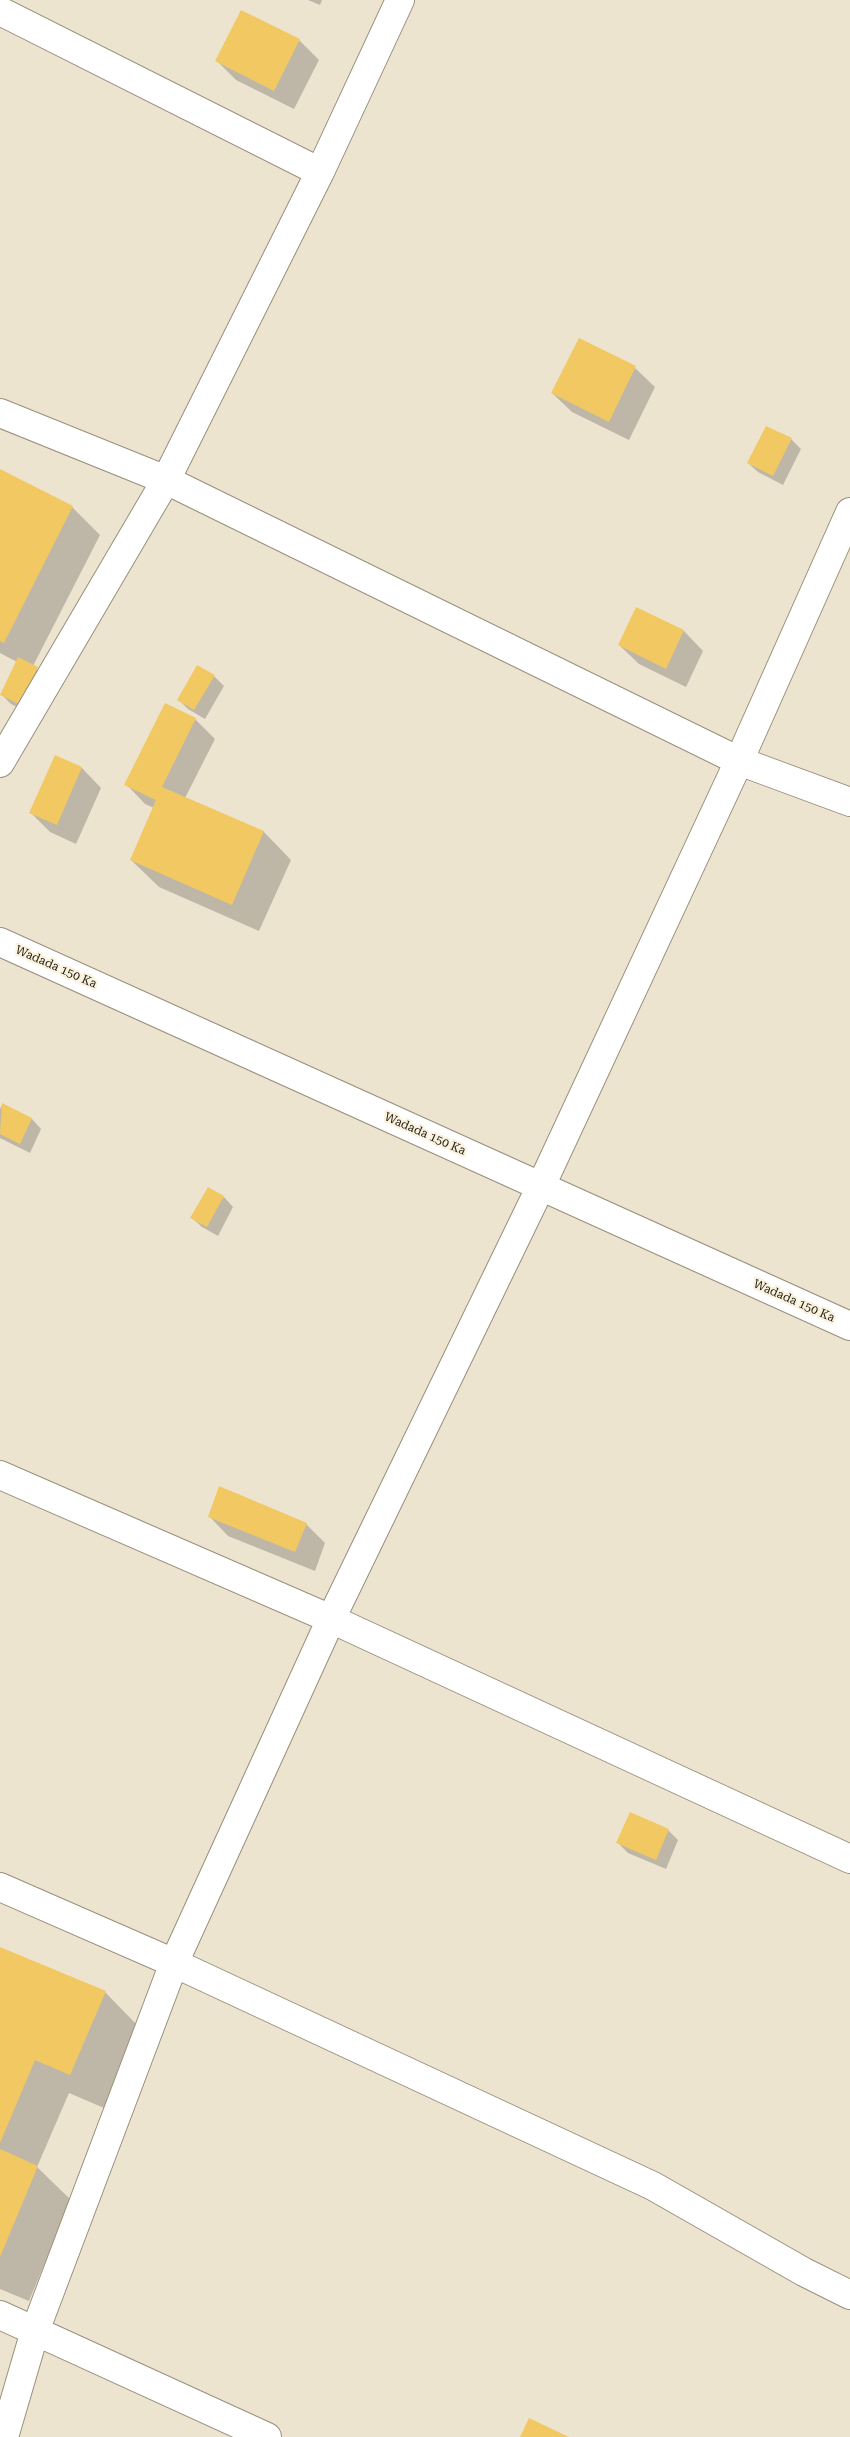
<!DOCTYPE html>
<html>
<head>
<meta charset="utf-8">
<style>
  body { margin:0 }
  canvas { display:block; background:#ede4d0 }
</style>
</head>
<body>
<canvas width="850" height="2437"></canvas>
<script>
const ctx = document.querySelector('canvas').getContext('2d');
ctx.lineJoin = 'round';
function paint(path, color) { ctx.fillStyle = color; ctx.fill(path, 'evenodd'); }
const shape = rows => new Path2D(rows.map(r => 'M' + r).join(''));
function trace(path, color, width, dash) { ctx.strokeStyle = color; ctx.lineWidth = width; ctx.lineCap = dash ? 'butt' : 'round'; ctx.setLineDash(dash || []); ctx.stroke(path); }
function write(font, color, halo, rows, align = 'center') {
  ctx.font = font + ' "Roboto Serif",serif'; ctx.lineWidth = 4.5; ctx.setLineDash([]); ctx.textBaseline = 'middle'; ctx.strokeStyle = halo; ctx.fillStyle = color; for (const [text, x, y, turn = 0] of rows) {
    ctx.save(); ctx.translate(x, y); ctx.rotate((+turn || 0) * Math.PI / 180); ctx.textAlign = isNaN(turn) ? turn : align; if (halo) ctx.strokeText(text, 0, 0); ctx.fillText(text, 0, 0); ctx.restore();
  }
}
const shadow = shape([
  [308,0,322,0,320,5],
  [299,40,319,60,294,109,236,80,217,61],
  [579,339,635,368,655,387,629,440,572,412,552,393],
  [791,439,801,449,783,485,758,472,748,463],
  [0,470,72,507,100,535,33,666,47,678,29,713,11,704,1,694,17,662,0,653],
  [637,608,684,631,703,651,686,687,639,664,619,645],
  [198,666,214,676,224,686,205,719,188,709,178,699],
  [195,719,215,739,185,798,264,832,291,860,259,931,159,887,131,860,154,808,145,804,126,784],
  [55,757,82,768,101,788,76,844,50,832,31,813],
  [2,1105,32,1119,41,1129,30,1153,0,1138,0,1109],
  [224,1197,233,1207,218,1236,202,1227,192,1218],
  [209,1516,306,1524,325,1543,315,1571,228,1536],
  [630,1814,668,1830,678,1840,666,1869,628,1853,618,1843],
  [0,1948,105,1992,138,2026,104,2108,69,2093,37,2167,71,2200,29,2301,0,2289]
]);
const building = shape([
  [241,10,300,39,274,91,215,61],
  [579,338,636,366,609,422,551,393],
  [766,426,792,438,773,476,747,463],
  [0,469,73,506,4,643,0,641],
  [636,607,684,630,666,669,618,645],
  [18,657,38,667,19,704,0,695],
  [197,665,215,675,194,710,177,700],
  [165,703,196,718,162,787,264,831,232,905,130,860,156,800,124,785],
  [55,755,82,767,57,825,29,813],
  [2,1103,32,1118,20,1144,0,1134],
  [208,1187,224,1196,207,1227,190,1218],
  [219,1486,307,1523,295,1552,208,1517],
  [630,1812,669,1829,656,1860,616,1843],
  [0,1947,106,1991,70,2075,35,2060,0,2143],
  [0,2149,38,2166,0,2257],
  [529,2418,569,2437,520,2437]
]);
const minor = shape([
  [0,11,320,172],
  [0,413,166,480,739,761,850,512],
  [0,763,166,480,320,172,400,0],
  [0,1475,331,1619,850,1859],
  [0,1887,174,1963,653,2186,804,2272,850,2295],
  [0,2315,267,2437],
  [4,2437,35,2331,174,1963,331,1619,541,1186,739,761,850,802]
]);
const tertiary = shape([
  [0,942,850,1326]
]);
const streetNames = [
  ["Wadada 150 Ka",56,967,24],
  ["Wadada 150 Ka",425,1134,24],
  ["Wadada 150 Ka",794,1301,24]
];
paint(shadow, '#0003');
paint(building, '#f1c862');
trace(minor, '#98907d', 30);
trace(tertiary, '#98907d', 30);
trace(minor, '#fff', 28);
trace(tertiary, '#fff', 28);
write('12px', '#1d1a13', '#faf2dd', streetNames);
</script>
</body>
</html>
